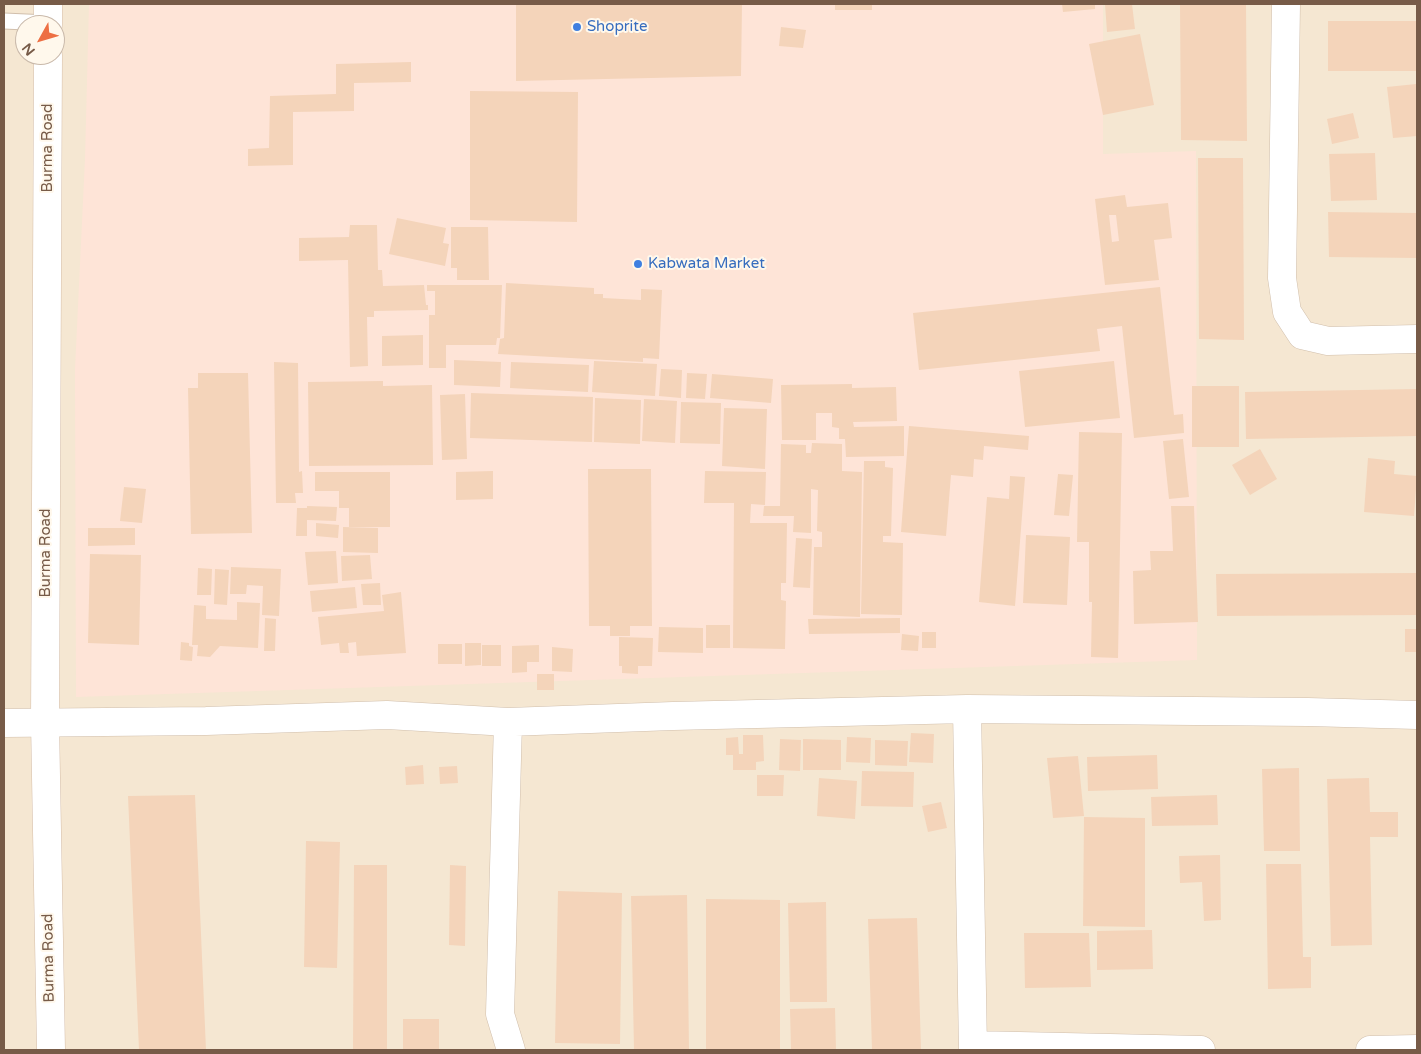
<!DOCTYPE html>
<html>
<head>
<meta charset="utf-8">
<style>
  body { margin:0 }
  #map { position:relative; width:1421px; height:1054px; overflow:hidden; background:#fdf5e4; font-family:"Varela Round",sans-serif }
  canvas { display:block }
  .frame { position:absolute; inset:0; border:5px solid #775b48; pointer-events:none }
  .north { position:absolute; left:15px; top:15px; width:50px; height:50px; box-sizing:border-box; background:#fff8ec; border:1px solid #c9b9aa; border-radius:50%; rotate:231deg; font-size:14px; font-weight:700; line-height:20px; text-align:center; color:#775b48 }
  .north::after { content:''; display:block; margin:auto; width:18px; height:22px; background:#ed6f43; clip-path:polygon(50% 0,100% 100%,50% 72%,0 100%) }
</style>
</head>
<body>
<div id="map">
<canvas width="1421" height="1054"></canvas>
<div class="frame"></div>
<div class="north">N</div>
</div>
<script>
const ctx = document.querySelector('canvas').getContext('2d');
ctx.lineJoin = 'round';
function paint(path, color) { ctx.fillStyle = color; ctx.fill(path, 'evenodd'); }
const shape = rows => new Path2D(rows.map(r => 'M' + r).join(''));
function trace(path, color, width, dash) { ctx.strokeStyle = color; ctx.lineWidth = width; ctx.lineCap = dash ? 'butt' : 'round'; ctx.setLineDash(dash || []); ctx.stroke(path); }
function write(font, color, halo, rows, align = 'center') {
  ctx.font = font + ' "Varela Round",sans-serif'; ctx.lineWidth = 4; ctx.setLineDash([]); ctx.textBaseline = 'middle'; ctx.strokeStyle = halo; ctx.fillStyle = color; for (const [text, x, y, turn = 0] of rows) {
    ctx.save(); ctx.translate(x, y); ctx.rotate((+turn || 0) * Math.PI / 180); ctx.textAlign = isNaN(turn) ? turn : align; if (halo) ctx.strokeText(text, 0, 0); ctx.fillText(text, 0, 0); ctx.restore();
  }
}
const residential = shape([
  [4,4,1417,4,1417,1050,4,1050],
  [25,25,55,25,55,55,25,55]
]);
const commercial = shape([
  [89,4,1103,4,1103,154,1196,151,1197,660,76,697,75,369,85,159]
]);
const building = shape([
  [516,4,742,4,741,76,516,81],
  [835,4,872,4,872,10,835,10],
  [1062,4,1095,4,1095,9,1063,12],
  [1105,4,1132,4,1135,29,1107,32],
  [1180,4,1246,4,1247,141,1181,140],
  [1328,21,1417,21,1417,71,1328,71],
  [781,27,806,30,803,48,779,46],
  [1140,34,1154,105,1103,115,1089,44],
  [411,62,411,82,354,83,354,111,293,112,293,165,248,166,248,149,269,148,270,96,336,94,336,64],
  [1416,84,1417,136,1393,138,1387,87],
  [470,91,578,92,577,222,470,220],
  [1353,113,1359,138,1332,144,1327,119],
  [1375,153,1377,200,1331,201,1329,154],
  [1198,158,1243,158,1244,340,1199,339],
  [1125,195,1127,207,1168,203,1172,238,1154,240,1159,280,1105,285,1095,199],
  [1109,215,1116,215,1119,241,1112,242],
  [1328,212,1417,213,1417,258,1329,257],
  [397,218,446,228,443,243,449,244,445,266,389,254],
  [350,225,377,225,378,270,382,270,383,286,424,285,426,305,428,305,428,310,374,311,374,317,367,317,368,366,350,367,348,260,299,261,299,238,349,237],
  [451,227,488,227,489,280,457,280,457,268,451,268],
  [506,283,594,288,594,294,603,294,603,298,641,300,641,289,662,290,659,359,643,358,643,362,498,354,500,339,504,338],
  [427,285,502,285,500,338,497,338,496,345,446,345,446,368,429,368,429,315,435,315,435,291,427,291],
  [1160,287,1174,415,1183,414,1184,433,1134,438,1122,326,1097,329,1100,351,919,370,913,313],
  [423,335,423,365,382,366,382,336],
  [454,360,501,362,500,387,454,385],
  [594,361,657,364,655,396,592,392],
  [1114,361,1120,418,1025,427,1019,371],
  [274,362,298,363,299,472,302,471,303,493,295,493,296,503,276,503],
  [511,362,589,365,588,392,510,388],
  [661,369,682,370,681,398,659,396],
  [198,373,248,373,252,533,191,534,188,388,198,388],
  [687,373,707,374,705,399,686,398],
  [712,374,773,379,771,403,710,398],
  [383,381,383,386,432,385,433,465,309,466,308,382],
  [852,384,852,388,896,387,897,421,853,422,854,427,904,426,904,456,846,457,845,439,839,439,839,428,832,427,832,413,816,413,816,440,782,440,781,385],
  [1192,386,1239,386,1239,447,1192,447],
  [1417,389,1417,436,1246,439,1245,392],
  [471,393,593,397,592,442,470,438],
  [465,394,467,459,442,460,440,395],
  [595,398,641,400,640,444,594,442],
  [644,399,677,401,675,443,642,441],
  [681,402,721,403,720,444,680,443],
  [724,408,767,409,765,469,722,466],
  [909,426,1029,436,1028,450,984,446,983,460,974,459,973,477,951,475,946,536,901,532],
  [1079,432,1122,433,1118,658,1091,657,1092,602,1089,602,1089,542,1077,542],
  [1183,439,1189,497,1169,499,1163,441],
  [812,443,842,444,842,471,862,472,860,617,813,615,814,547,822,547,822,532,817,531,818,490,811,489,811,533,793,532,794,516,763,516,764,506,780,506,781,444,806,445,806,453,811,453],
  [1260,449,1277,479,1250,495,1232,465],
  [1368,458,1395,461,1394,474,1417,476,1414,516,1364,512],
  [864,461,885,461,885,467,893,468,891,536,883,536,883,542,903,543,902,615,861,614],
  [588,469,651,469,652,626,630,626,630,636,610,636,610,626,589,626],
  [493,471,493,499,456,500,456,472],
  [705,471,766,472,765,505,751,504,750,523,787,523,786,583,781,583,781,600,786,601,785,649,733,648,734,503,704,503],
  [315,472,390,472,390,527,349,527,349,508,339,508,339,491,315,491],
  [1058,474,1073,475,1069,516,1054,515],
  [1010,476,1025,477,1015,606,979,602,987,497,1009,499],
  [124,487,146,489,142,523,120,521],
  [307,506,337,507,336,521,307,520,307,536,296,536,297,508,307,508],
  [1171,506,1194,506,1198,622,1134,624,1133,571,1151,570,1150,551,1173,551],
  [316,523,339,525,338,538,316,536],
  [343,527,378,528,378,553,343,552],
  [88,528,135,528,135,545,88,546],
  [1026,535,1070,537,1067,605,1023,603],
  [796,538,812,539,810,588,793,587],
  [336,551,338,583,308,585,305,552],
  [90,554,141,555,139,645,88,643],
  [370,555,372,579,342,581,341,556],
  [231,567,281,569,279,616,262,615,263,586,247,585,246,594,230,594],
  [198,568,212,569,211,595,197,595],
  [215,569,229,570,227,605,214,604],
  [1417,573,1417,615,1217,616,1216,574],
  [380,583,381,605,363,605,361,584],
  [355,587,357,608,312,612,310,591],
  [401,592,406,653,357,656,356,642,348,643,349,653,340,653,339,643,321,645,318,617,384,611,382,595],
  [237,602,260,603,258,648,220,646,210,657,197,656,198,645,192,645,194,605,206,606,206,619,237,620],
  [265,618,276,619,275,651,264,651],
  [900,618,900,633,809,634,808,619],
  [706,625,730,625,730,648,706,648],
  [659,627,703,628,703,653,658,652],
  [1405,629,1417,629,1417,652,1405,652],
  [922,632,936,632,936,648,922,648],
  [902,634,919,636,918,651,901,650],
  [619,637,653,638,652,666,638,666,638,674,622,673,622,666,619,666],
  [181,642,189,643,189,646,193,647,192,661,180,660],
  [465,643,481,643,481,665,465,666],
  [438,644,462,644,462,664,438,664],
  [482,645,501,645,501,666,482,666],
  [539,645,539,662,527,662,527,672,512,673,512,646],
  [552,647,573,649,572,672,552,671],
  [537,674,554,674,554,690,537,690],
  [911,733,934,734,933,763,909,762],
  [743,735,763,735,764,761,756,762,756,770,733,770,733,755,726,755,726,738,738,737,739,754,743,754],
  [847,737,871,738,870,763,846,762],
  [780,739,801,740,800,771,779,770],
  [803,739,841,740,841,770,803,770],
  [875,740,908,741,907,766,875,765],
  [1157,755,1158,789,1088,791,1087,757],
  [1078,756,1084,816,1053,818,1047,758],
  [423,765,424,784,406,785,405,767],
  [457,766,458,783,440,784,439,767],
  [1299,768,1300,851,1264,851,1262,769],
  [862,771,914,772,913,807,861,806],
  [757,775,784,775,783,796,757,796],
  [819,778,857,781,855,819,817,816],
  [1369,778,1370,812,1398,812,1398,837,1370,837,1372,945,1331,946,1327,779],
  [195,795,206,1050,139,1050,128,796],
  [1217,795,1218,825,1152,826,1151,797],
  [941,802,947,828,928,832,922,806],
  [1084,817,1145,818,1145,927,1083,926],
  [306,841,340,842,337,968,304,967],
  [1220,855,1221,920,1204,921,1202,882,1180,883,1179,856],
  [1266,864,1301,864,1303,957,1311,957,1311,988,1268,989],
  [354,865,387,865,387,1050,353,1050],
  [450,865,466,866,465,946,449,945],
  [558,891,622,893,620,1044,555,1043],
  [687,895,689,1050,634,1050,631,896],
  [706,899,780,900,780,1050,706,1050],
  [826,902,827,1002,790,1002,788,903],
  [917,918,921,1050,872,1050,868,919],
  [1152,930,1153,969,1097,970,1097,931],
  [1024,933,1089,933,1091,987,1025,988],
  [835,1008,836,1050,791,1050,790,1009],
  [403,1019,439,1019,439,1050,403,1050]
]);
const service = shape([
  [4,21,48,23]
]);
const minor = shape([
  [1286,4,1282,278,1287,312,1302,335,1328,341,1417,339],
  [967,709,973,1050],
  [508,722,500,1014,511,1050],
  [4,723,206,721,387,715,508,722,673,716,967,709,1308,712,1417,715],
  [973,1045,1201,1050],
  [1370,1050,1417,1049]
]);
const secondary = shape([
  [48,4,48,25],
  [48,55,45,722,51,1050]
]);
const markers = [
  [577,27,5,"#3f7fe0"],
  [638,264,5,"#3f7fe0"]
];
const shopNames = [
  ["Shoprite",587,27],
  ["Kabwata Market",648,264]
];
const streetNames = [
  ["Burma Road",48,148,-90],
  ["Burma Road",46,553,-90],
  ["Burma Road",49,958,-91]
];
paint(residential, '#f5e7d2');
paint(commercial, '#fee4d7');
paint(building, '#f4d4ba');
trace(service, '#d1bfac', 17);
trace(minor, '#d1bfac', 29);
trace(secondary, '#d5beaa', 29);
trace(service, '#fff', 15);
trace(minor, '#fff', 28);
trace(secondary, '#fff', 28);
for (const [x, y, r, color] of markers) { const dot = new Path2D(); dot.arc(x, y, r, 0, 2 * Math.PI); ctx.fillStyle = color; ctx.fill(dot); trace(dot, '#fff8ec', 2); }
write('15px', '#366cbe', '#fff8ec', shopNames, 'left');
write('15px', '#775b48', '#fff8ec', streetNames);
</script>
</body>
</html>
